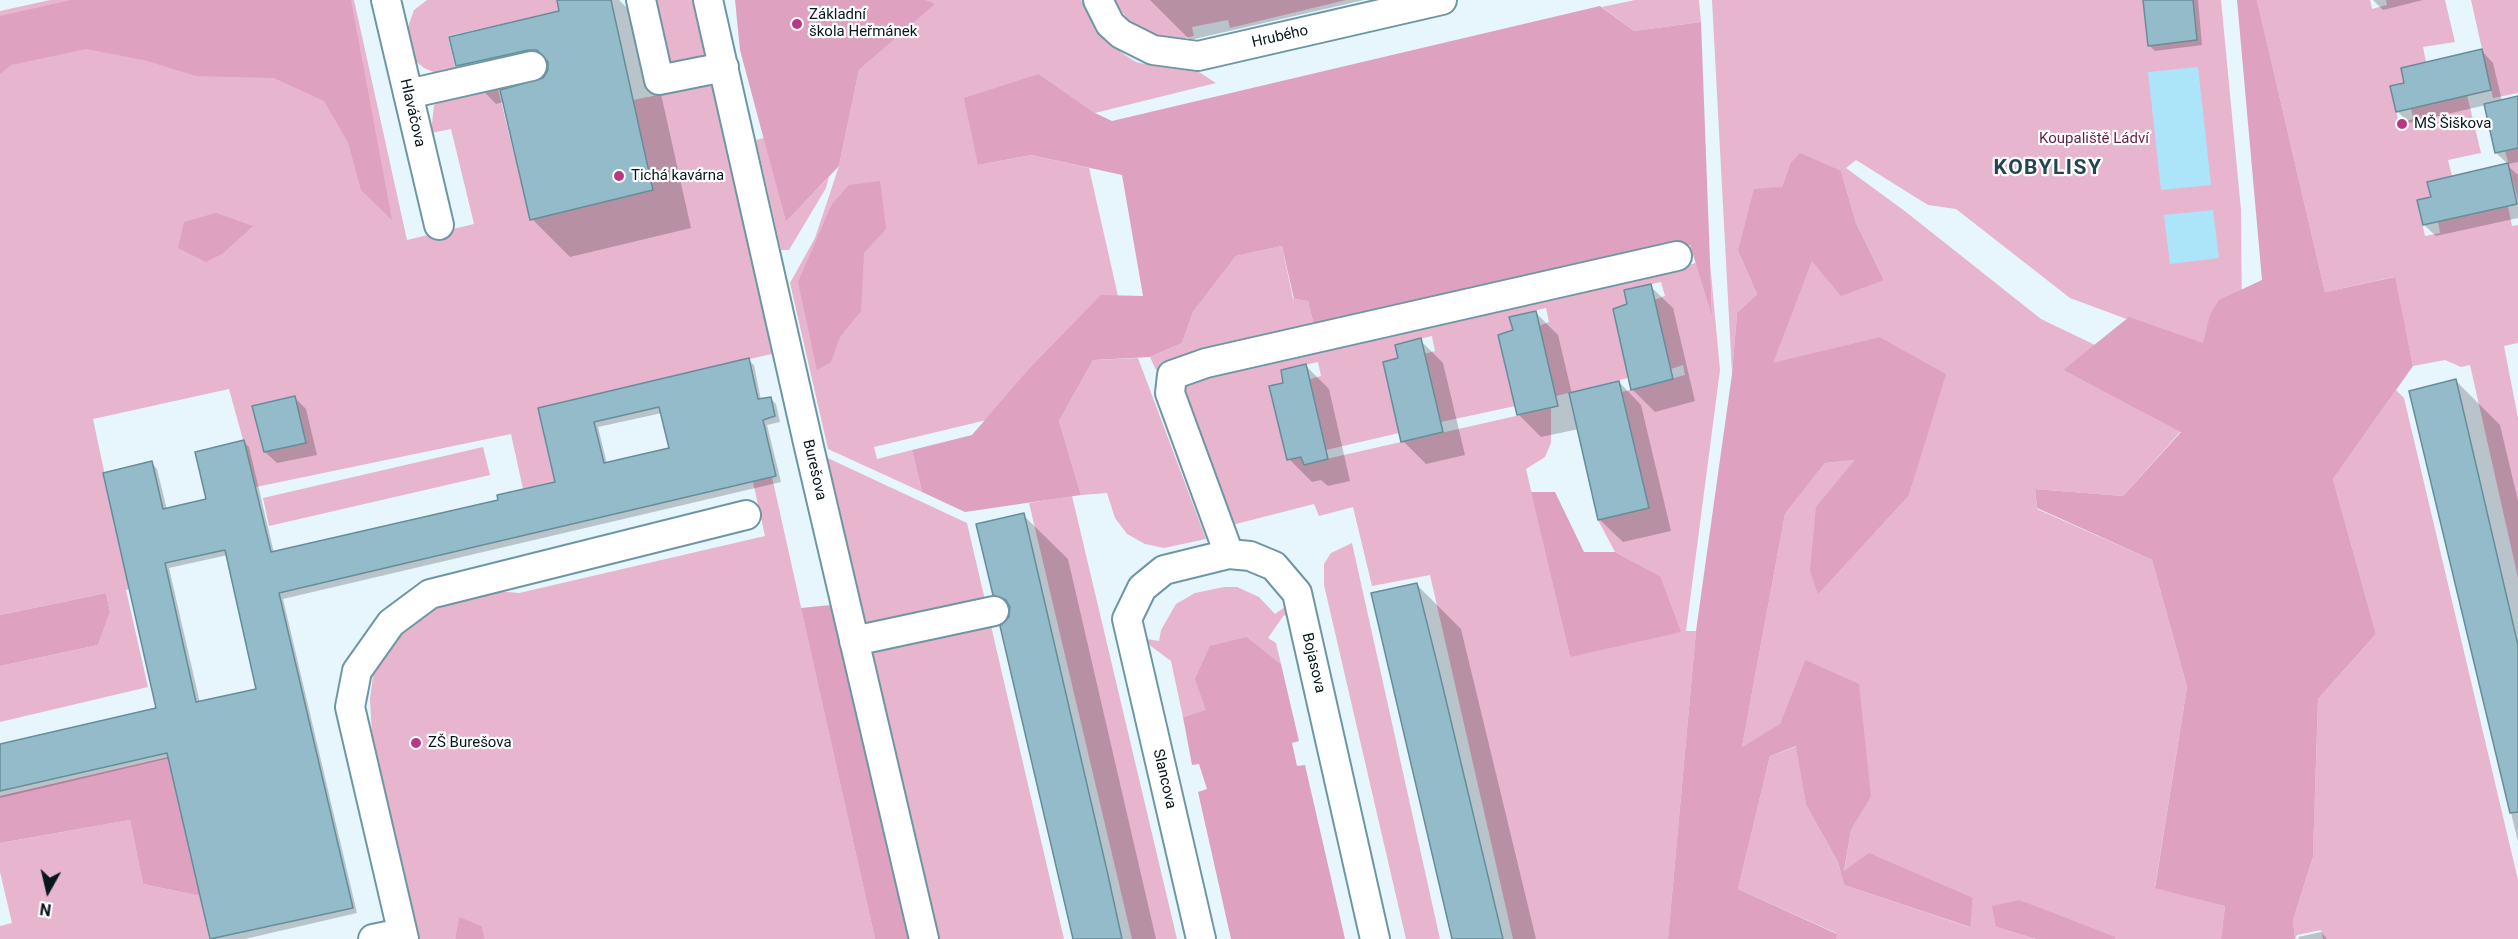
<!DOCTYPE html>
<html>
<head>
<meta charset="utf-8">
<style>
  body { margin:0 }
  #map { position:relative; width:2518px; height:939px; overflow:hidden; background:#e6f6fc; font-family:Roboto,sans-serif }
  canvas { display:block }
  .north { position:absolute; left:18px; top:861px; width:60px; height:60px; -webkit-text-stroke:4px #fff; paint-order:stroke; rotate:188deg; font-size:16px; font-weight:700; line-height:24px; text-align:center; color:#08171c }
  .north::after { content:''; display:block; margin:auto; width:21px; height:27px; background:#08171c; clip-path:polygon(50% 0,100% 100%,50% 72%,0 100%) }
</style>
</head>
<body>
<div id="map">
<canvas width="2518" height="939"></canvas>
<div class="north">N</div>
</div>
<script>
const ctx = document.querySelector('canvas').getContext('2d');
ctx.lineJoin = 'round';
function paint(path, color) { ctx.fillStyle = color; ctx.fill(path, 'evenodd'); }
const shape = rows => new Path2D(rows.map(r => 'M' + r).join(''));
function trace(path, color, width, dash) { ctx.strokeStyle = color; ctx.lineWidth = width; ctx.lineCap = dash ? 'butt' : 'round'; ctx.setLineDash(dash || []); ctx.stroke(path); }
function write(font, color, halo, rows, align = 'center') {
  ctx.font = font + ' Roboto,sans-serif'; ctx.lineWidth = 4.5; ctx.setLineDash([]); ctx.textBaseline = 'middle'; ctx.strokeStyle = halo; ctx.fillStyle = color; for (const [text, x, y, turn = 0] of rows) {
    ctx.save(); ctx.translate(x, y); ctx.rotate((+turn || 0) * Math.PI / 180); ctx.textAlign = isNaN(turn) ? turn : align; if (halo) ctx.strokeText(text, 0, 0); ctx.fillText(text, 0, 0); ctx.restore();
  }
}
const green = shape([
  [50,0,354,0,407,240,474,224,451,129,431,133,434,105,446,98,497,85,530,219,653,190,633,100,673,92,650,0,695,0,776,353,538,408,565,526,538,486,523,489,511,434,256,487,229,389,93,419,129,589,126,590,148,687,0,722,0,666,98,645,110,612,106,593,0,615,0,11],
  [253,406,306,443,264,452],
  [427,0,557,0,559,11,448,36,456,71,438,74,424,68,414,60,407,30,414,10],
  [743,0,1081,0,1096,32,1125,55,1136,62,1154,66,1191,67,1216,83,1095,113,1039,74,978,165,1031,155,1089,168,1118,296,1101,296,995,418,874,447,877,459,912,450,922,492,828,449,790,283,815,238,839,166,859,70,934,4],
  [1114,0,1346,0,1230,28,1228,20,1192,27,1194,36,1176,40,1161,39,1131,25],
  [1635,0,1699,0,1701,22,1634,31,1602,7],
  [1712,0,2221,0,2241,210,2242,324,2210,350,2070,298,1956,209,1928,205,1856,160,1846,168,1906,212,2041,319,2095,345,2063,370,2181,431,2123,496,2035,489,2037,509,2152,560,2187,687,2155,887,2225,906,2221,939,2115,939,2020,900,1996,927,2036,939,1836,939,1836,933,1738,889,1770,756,1797,746,1806,805,1838,862,1844,885,1969,927,1973,898,1844,872,1851,830,1871,797,1805,660,1780,725,1742,747,1785,514,1825,463,1855,460,1909,495,1924,444,1879,337,1772,364,1812,260,1884,280,1856,223,1841,171,1790,164,1782,187,1738,251,1757,294,1737,313,1732,374],
  [2257,0,2370,0,2372,9,2387,5,2386,0,2445,0,2455,42,2423,47,2426,62,2404,83,2390,87,2399,123,2413,119,2411,108,2467,95,2481,153,2448,160,2452,176,2427,182,2431,197,2417,200,2425,236,2440,233,2438,222,2508,206,2512,226,2518,225,2518,343,2504,346,2518,418,2518,578,2470,365,2461,367,2445,360,2413,366,2394,277,2325,292],
  [2471,0,2518,0,2518,93,2493,98],
  [764,138,786,222,829,177,826,188,789,250,781,250,756,140],
  [2518,148,2518,200,2505,151],
  [1282,246,1293,299,1308,301,1315,330,1156,370,1150,357,1182,343,1193,312,1236,256],
  [1710,262,1720,370,1686,631,1696,631,1668,939,1513,939,1430,575,1372,586,1353,507,1319,516,1314,504,1228,526,1181,405,1183,384,1208,373,1696,263,1712,311],
  [1661,282,1665,296,1654,300,1671,369,1683,365,1685,375,1622,392,1649,508,1598,520,1615,552,1660,576,1570,657,1526,469,1545,457,1551,443,1551,408,1304,464,1282,370,1318,362,1321,376,1310,379,1326,450,1399,433,1383,362,1398,358,1395,345,1432,336,1435,351,1424,354,1441,422,1515,406,1513,330,1509,317,1546,308,1549,322,1539,326,1556,396,1628,378,1613,309,1627,304,1625,290],
  [1138,358,1206,539,1164,548,1145,544,1127,534,1115,518,1107,493,1081,495,1059,421,1093,360],
  [2396,390,2404,398,2518,880,2518,939,2323,939,2321,930,2297,935,2295,939,2293,920,2313,857,2318,699,2376,634,2333,479],
  [483,447,490,475,269,526,263,498],
  [819,454,967,523,1064,939,936,939],
  [772,477,875,939,485,939,482,926,459,918,455,939,420,939,372,736,370,699,374,669,394,634,438,606,497,591,519,593,765,536,753,482],
  [1072,496,1177,939,1132,939,1029,503],
  [1352,543,1440,939,1406,939,1324,585,1324,564,1331,553],
  [1224,587,1237,587,1259,597,1275,614,1289,604,1292,619,1284,615,1268,638,1276,643,1281,664,1247,637,1207,710,1183,717,1171,661,1140,638,1159,641,1161,630,1176,604,1195,593],
  [130,820,143,884,200,896,209,939,0,939,0,926,12,923,0,872,0,843]
]);
const forest = shape([
  [71,0,351,0,392,220,361,190,348,142,324,101,274,78,196,76,144,60,86,49,11,65,0,74,0,16],
  [735,0,925,0,935,4,859,70,839,166,786,222,740,50],
  [2237,0,2257,0,2325,292,2395,277,2413,366,2333,479,2376,634,2318,699,2313,857,2293,920,2295,939,2221,939,2225,906,2155,888,2187,687,2152,560,2037,508,2035,489,2123,496,2181,432,2063,370,2129,317,2203,343,2210,315,2219,300,2262,280],
  [1600,6,1634,31,1701,22,1712,315,1690,245,1315,330,1308,301,1294,299,1282,246,1236,256,1193,312,1182,343,1150,357,1093,360,1059,421,1081,495,965,512,922,492,912,450,972,435,1028,370,1101,295,1143,296,1122,175,1031,155,978,165,964,98,1039,74,1095,113,1112,121],
  [1800,153,1841,171,1856,223,1884,280,1841,296,1812,261,1773,363,1879,337,1946,374,1909,495,1818,594,1810,571,1816,507,1855,460,1825,463,1785,514,1742,747,1780,724,1805,660,1859,684,1871,797,1851,830,1844,871,1869,853,1973,898,1970,927,1844,885,1838,862,1806,805,1796,746,1770,756,1738,889,1837,934,1836,939,1668,939,1696,631,1732,374,1737,313,1757,294,1738,251,1754,189,1782,187,1790,164],
  [880,181,886,229,864,253,861,311,840,337,831,362,817,370,798,282,832,204,849,185],
  [216,213,253,226,222,254,206,262,178,248,184,222],
  [1531,492,1555,492,1584,552,1615,552,1660,576,1681,632,1570,657],
  [106,593,110,612,98,645,0,666,0,615],
  [831,605,912,939,875,939,801,608],
  [1247,637,1281,664,1299,741,1292,743,1297,766,1305,765,1345,939,1231,939,1198,792,1207,789,1199,764,1192,765,1183,717,1206,710,1195,679,1210,646],
  [168,757,200,896,143,884,130,820,0,843,0,796],
  [2020,900,2115,937,2115,939,2036,939,1996,927,1992,906],
  [459,917,482,926,485,939,455,939]
]);
const water = shape([
  [2198,67,2211,185,2161,190,2148,72],
  [2213,210,2219,258,2170,264,2164,215]
]);
const shadow = shape([
  [559,0,619,0,646,27,691,228,570,257,532,219,504,102,496,104,458,65,561,12],
  [1150,0,1364,0,1190,40],
  [2144,0,2198,0,2202,45,2155,51,2149,45],
  [2373,0,2423,0,2383,10],
  [2482,51,2493,63,2502,101,2518,97,2518,162,2508,164,2496,153,2486,105,2409,123,2397,111],
  [2507,165,2518,175,2518,218,2436,236,2424,225],
  [1650,286,1673,308,1695,401,1655,412,1632,389,1629,305],
  [1535,312,1558,335,1572,394,1619,382,1641,405,1671,531,1623,542,1600,520,1579,429,1541,437,1519,415,1515,331],
  [1420,340,1443,363,1465,455,1426,464,1403,441,1399,359],
  [748,360,754,365,761,400,770,398,776,404,780,422,767,425,781,482,283,599,357,913,245,939,211,939,170,758,0,798,0,746,158,709,152,463,157,469,167,510,208,501,244,442,249,447,274,553,500,501,557,483,540,409],
  [662,413,671,449,607,464,598,427],
  [228,555,258,690,200,703,169,568],
  [1306,366,1329,389,1350,481,1328,486,1321,480,1312,482,1289,459,1285,384],
  [2456,381,2500,425,2518,501,2518,842,2411,392],
  [295,398,306,409,317,455,277,463,265,452],
  [1023,515,1068,559,1156,939,1074,939,1011,611,995,594],
  [1417,585,1461,629,1536,939,1454,939],
  [2321,932,2327,939,2299,939,2298,937]
]);
const building = shape([
  [557,0,611,0,653,190,530,220,500,90,543,78,548,70,548,62,537,50,529,50,456,66,449,37,559,11,557,0],
  [2143,0,2193,0,2197,40,2148,46,2143,0],
  [2482,49,2491,90,2396,112,2390,86,2404,83,2401,68,2482,49],
  [2518,96,2518,148,2495,153,2484,104,2518,96],
  [2508,163,2517,204,2423,225,2417,200,2431,197,2427,182,2508,163],
  [1651,284,1673,379,1631,390,1613,309,1627,304,1624,290,1651,284],
  [1536,311,1558,406,1517,415,1498,335,1513,330,1509,317,1536,311],
  [1421,338,1443,432,1401,442,1383,362,1398,358,1395,345,1421,338],
  [749,358,758,399,771,397,775,416,763,420,776,476,279,593,353,908,210,939,167,753,0,791,0,744,156,708,103,473,152,461,163,509,206,499,195,452,244,440,271,552,498,500,497,495,555,482,538,408,749,358],
  [659,407,669,448,604,463,594,422,659,407],
  [225,550,256,689,196,702,165,563,225,550],
  [1306,364,1328,459,1304,465,1301,457,1287,460,1269,386,1283,383,1281,370,1306,364],
  [2456,379,2518,645,2518,812,2510,813,2409,391,2456,379],
  [1619,381,1649,508,1598,520,1569,393,1619,381],
  [295,396,306,443,264,452,252,406,295,396],
  [1024,513,1108,875,1122,939,1073,939,1000,626,1009,617,1010,607,1006,600,993,595,976,524,1024,513],
  [1417,583,1440,675,1503,939,1452,939,1371,593,1417,583]
]);
const minor = shape([
  [386,0,439,225],
  [641,0,659,80,724,67],
  [708,0,809,447,924,939],
  [1098,0,1110,24,1121,34,1153,50,1198,56,1442,0],
  [408,94,532,66],
  [1229,554,1170,393,1172,375,1206,363,1677,256],
  [854,641,994,611],
  [373,939,402,933],
  [404,939,350,707,357,671,391,623,430,594,746,515],
  [1201,939,1127,619,1142,588,1164,570,1229,554,1250,556,1274,566,1297,593,1375,939]
]);
const markers = [
  [797,24,6,"#b73885"],
  [2402,124,6,"#b73885"],
  [619,176,6,"#b73885"],
  [416,743,6,"#b73885"]
];
const poiNames = [
  ["Základní",809,15],
  ["škola Heřmánek",809,32],
  ["MŠ Šiškova",2414,124],
  ["Tichá kavárna",631,176],
  ["ZŠ Burešova",428,743]
];
const streetNames = [
  ["Hrubého",1280,37,-13],
  ["Hlaváčova",412,113,77],
  ["Burešova",814,470,77],
  ["Bojasova",1313,663,77],
  ["Slancova",1164,779,77]
];
const parkNames = [
  ["Koupaliště Ládví",2094,139]
];
const districtNames = [
  ["KOBYLISY",2048,169]
];
paint(green, '#e7b5ce');
paint(forest, '#dea1c0');
paint(water, '#ace5fa');
paint(shadow, '#0003');
paint(building, '#94bbc9');
trace(building, '#678d9a', 1.5);
trace(minor, '#6f96a3', 32);
trace(minor, '#fff', 28);
for (const [x, y, r, color] of markers) { const dot = new Path2D(); dot.arc(x, y, r, 0, 2 * Math.PI); ctx.fillStyle = color; ctx.fill(dot); trace(dot, '#fff', 2); }
write('15px', '#08171c', '#fff', poiNames, 'left');
write('15px', '#08171c', '#fff', streetNames);
write('15px', '#641f48', '#fff', parkNames);
ctx.letterSpacing = '1.5px';
write('bold 21px', '#204652', '#fff', districtNames);
ctx.letterSpacing = '0px';
</script>
</body>
</html>
